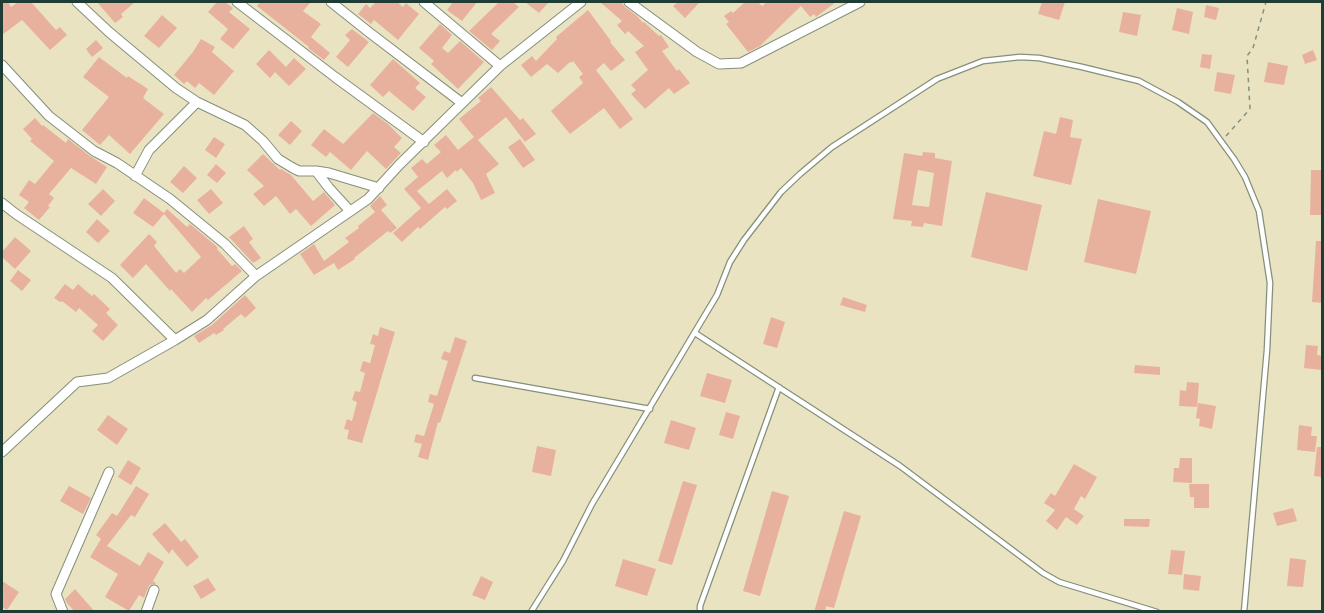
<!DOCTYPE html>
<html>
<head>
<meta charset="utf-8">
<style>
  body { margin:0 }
  #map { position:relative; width:1324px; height:613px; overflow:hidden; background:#eae3c2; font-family:"IM FELL DW Pica",serif }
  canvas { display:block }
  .frame { position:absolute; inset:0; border:3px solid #1f3d34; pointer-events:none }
</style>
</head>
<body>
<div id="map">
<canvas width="1324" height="613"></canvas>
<div class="frame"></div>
</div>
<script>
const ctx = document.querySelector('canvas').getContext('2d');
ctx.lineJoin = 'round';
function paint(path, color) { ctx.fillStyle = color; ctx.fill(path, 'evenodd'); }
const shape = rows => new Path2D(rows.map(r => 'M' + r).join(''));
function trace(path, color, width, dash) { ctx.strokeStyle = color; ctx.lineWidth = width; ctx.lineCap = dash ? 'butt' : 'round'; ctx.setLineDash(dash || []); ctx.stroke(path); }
const building = shape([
  [2,2,8,2,11,7,18,2,31,2,56,30,60,27,67,35,50,50,22,20,2,35],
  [97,2,135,2,121,14,123,17,115,23],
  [217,2,225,2,233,8,229,12,250,29,233,49,220,39,228,29,208,12],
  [260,2,311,2,303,11,321,24,311,37,330,53,324,60,308,48,309,47,257,6],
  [376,2,397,2,403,7,406,3,419,14,398,40,374,20,371,24,358,14,366,4,370,8],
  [453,2,477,2,462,21,447,10],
  [499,2,513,2,519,7,491,34,500,41,492,50,469,31],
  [525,2,549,2,539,13],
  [600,2,621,2,625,7,637,16,643,23,644,22,659,36,661,35,669,47,662,51,677,71,679,69,690,83,674,94,669,88,645,109,631,94,636,90,631,85,648,70,635,52,644,46,628,31,625,34,617,25,622,21],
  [678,2,700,2,685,18,673,6],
  [745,2,758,2,762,6,767,2,836,2,816,17,814,14,810,17,801,6,760,46,748,52,726,24,729,22,724,16,731,11,733,13],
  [1042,2,1065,2,1059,20,1038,14],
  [1206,5,1219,8,1216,20,1204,17],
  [1177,8,1193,12,1189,34,1172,30],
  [588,10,611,41,610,42,625,60,611,71,604,63,596,70,633,119,620,129,604,108,570,134,551,111,583,83,579,77,583,74,573,61,571,63,570,62,558,73,547,64,531,77,521,65,532,56,536,61,557,39,556,37],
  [1123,12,1141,15,1137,36,1119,32],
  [162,15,177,28,159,48,144,36],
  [440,24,452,35,442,48,448,53,460,41,484,62,458,89,431,64,434,61,419,48],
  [352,29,369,42,348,67,336,57,350,40,345,35],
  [201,39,215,47,212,52,234,71,214,95,199,83,195,88,187,81,184,84,174,75,193,52],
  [96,40,103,48,92,57,86,49],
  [269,50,286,67,294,58,306,69,289,86,275,72,270,78,256,64],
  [1313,50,1317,60,1305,64,1302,55],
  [1202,54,1212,55,1210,69,1200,67],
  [99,57,127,78,128,76,148,89,143,98,164,114,130,154,109,135,100,145,82,130,109,97,83,77],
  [393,59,420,83,415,88,426,97,413,111,389,91,383,97,370,85],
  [1268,62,1288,66,1284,85,1264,82],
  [1217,72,1235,75,1231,94,1214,91],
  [491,87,520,120,523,118,536,134,525,142,506,117,478,140,499,164,486,174,495,193,481,200,473,183,461,168,457,172,456,170,447,178,442,171,417,191,429,204,447,189,457,201,447,209,445,207,420,229,418,227,402,242,393,233,421,208,404,189,418,177,411,168,422,159,427,164,441,152,434,145,446,135,458,150,474,137,459,119,481,101,478,98],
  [373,113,388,124,402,138,394,147,401,153,386,169,367,151,351,170,330,152,326,157,311,145,324,129,343,144],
  [1060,117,1073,120,1070,137,1082,139,1071,185,1033,176,1044,131,1056,134],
  [35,118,42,126,43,125,66,143,68,139,90,156,107,167,96,184,71,168,49,194,54,198,48,206,50,207,39,220,24,208,29,202,19,195,29,180,35,184,54,161,30,141,32,139,23,129],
  [291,121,302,131,290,145,278,135],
  [214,137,225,144,216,158,205,150],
  [520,139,535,160,523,168,508,147],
  [923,152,935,153,935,158,952,161,942,226,924,223,923,227,911,226,912,221,893,219,904,153,922,156],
  [918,170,934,173,929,207,912,205],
  [263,154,280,170,281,169,291,175,313,201,324,192,335,205,311,226,296,209,290,214,276,196,264,206,253,194,264,186,247,170],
  [216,164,226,173,217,183,207,175],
  [184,166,197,178,183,193,170,182],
  [1311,170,1323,170,1323,215,1310,215],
  [103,189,115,201,101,216,88,204],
  [211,189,223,203,209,214,197,200],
  [986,192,1042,205,1027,271,971,257],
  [380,196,387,205,381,210,397,228,390,233,388,231,354,258,355,259,338,270,334,263,314,275,300,254,314,244,324,261,349,242,345,238,359,228,358,226,375,212,370,206],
  [144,198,164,213,167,209,187,227,190,224,215,245,218,248,217,249,232,266,235,264,242,271,208,300,206,298,192,312,171,289,170,291,146,264,133,278,120,265,149,234,157,242,154,246,176,273,180,269,184,273,201,257,164,214,153,227,133,213],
  [1098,199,1151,211,1136,274,1084,262],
  [97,219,110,231,98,243,86,232],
  [244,226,253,239,249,242,261,258,253,263,229,237],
  [15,237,31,251,15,269,2,257,2,252],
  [1316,241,1323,241,1323,303,1312,302],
  [18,270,31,280,22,291,10,281],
  [65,284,73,290,78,284,92,296,94,294,110,309,106,313,118,325,103,341,92,331,98,325,79,308,76,312,62,301,60,302,54,298],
  [245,295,256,308,245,318,241,314,223,329,224,330,216,335,214,333,199,343,194,336,212,325],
  [843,297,867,305,865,312,840,305],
  [771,317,785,322,777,348,763,344],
  [380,327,395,332,362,443,347,439,349,430,344,429,347,419,352,421,357,402,352,400,355,391,360,392,365,373,360,371,363,361,370,363,375,345,370,344,373,334,378,336],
  [455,337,467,341,440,423,438,422,428,460,418,457,422,444,414,442,416,434,424,436,434,404,428,402,430,394,437,396,448,361,441,359,444,351,450,353],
  [1306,345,1318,346,1317,355,1323,356,1322,370,1304,368],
  [1135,365,1160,367,1160,375,1134,373],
  [707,373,732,380,725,403,700,396],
  [1187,382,1199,383,1197,407,1179,406,1180,390,1186,391],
  [1198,403,1216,406,1212,429,1199,426,1200,419,1196,418],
  [726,412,740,416,733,439,719,435],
  [108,415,128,429,117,445,97,430],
  [671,420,696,428,689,450,664,443],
  [1299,425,1312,427,1311,436,1317,436,1315,452,1297,450],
  [537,446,556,450,551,476,532,472],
  [1317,447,1323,447,1323,477,1314,476],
  [1180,458,1192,458,1192,483,1173,482,1174,468,1179,468],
  [128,460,141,468,131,485,118,477],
  [1074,464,1097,477,1085,499,1081,496,1074,509,1084,516,1077,525,1066,517,1057,530,1046,521,1055,510,1044,503,1051,493,1055,496],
  [683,481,697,485,672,565,658,561],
  [1189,484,1209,484,1209,508,1194,508,1194,497,1190,497],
  [69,486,91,498,83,514,60,501],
  [136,486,149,494,135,517,131,515,107,546,140,566,148,552,164,562,153,581,156,583,155,584,149,585,144,598,139,595,129,611,105,597,118,574,90,557,101,539,96,535,112,513,117,516],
  [772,491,789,496,760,596,743,591],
  [1293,508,1297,521,1277,526,1273,513],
  [844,511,861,516,834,608,826,606,825,612,814,612],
  [1124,519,1150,519,1149,527,1124,526],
  [165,523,181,542,185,539,199,557,187,567,172,549,169,554,152,534],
  [1171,550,1185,551,1182,575,1168,574],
  [1290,558,1306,560,1303,587,1287,586],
  [623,559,656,569,647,596,615,586],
  [1184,574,1201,576,1199,591,1183,589],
  [481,576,493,582,485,600,472,595],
  [208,578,216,590,201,599,193,586],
  [2,581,19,592,7,610,2,607],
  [75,589,95,612,75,612,67,603,65,599]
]);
const path = shape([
  [1226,136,1250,109,1247,56,1253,48,1266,2]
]);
const lane = shape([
  [695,333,900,466,1043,573,1059,582,1157,612],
  [475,378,650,409],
  [531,612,563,561,592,504,717,295,730,262,744,240,781,192,800,174,832,147,937,79,983,61,1020,57,1039,58,1082,67,1139,81,1178,102,1207,122,1234,159,1245,177,1259,211,1270,283,1267,350,1244,612],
  [700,612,700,606,779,387]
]);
const street = shape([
  [77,2,109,32,176,88,197,102,245,125,263,141,278,159,293,168,299,171,316,171,329,173,379,188],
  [237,2,335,77,424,142],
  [331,2,370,33,462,103],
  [424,2,500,66],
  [629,2,697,52,719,64,741,63,860,2],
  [2,65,49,116,94,151,117,163,170,199,225,244,256,276],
  [316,171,329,188,350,211],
  [135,176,149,150,197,102],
  [2,203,16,214,112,278,175,340,207,320,256,276,368,199,400,164,500,66,581,2],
  [2,452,77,382,108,378,175,340],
  [63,612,56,594,109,472],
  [146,612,154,590]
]);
paint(building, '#e8b19e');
trace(lane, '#84907b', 7);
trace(street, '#84907b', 11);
trace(path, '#84907b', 1.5, [4.5, 4.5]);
trace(lane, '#fff', 4.5);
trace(street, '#fff', 9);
</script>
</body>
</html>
